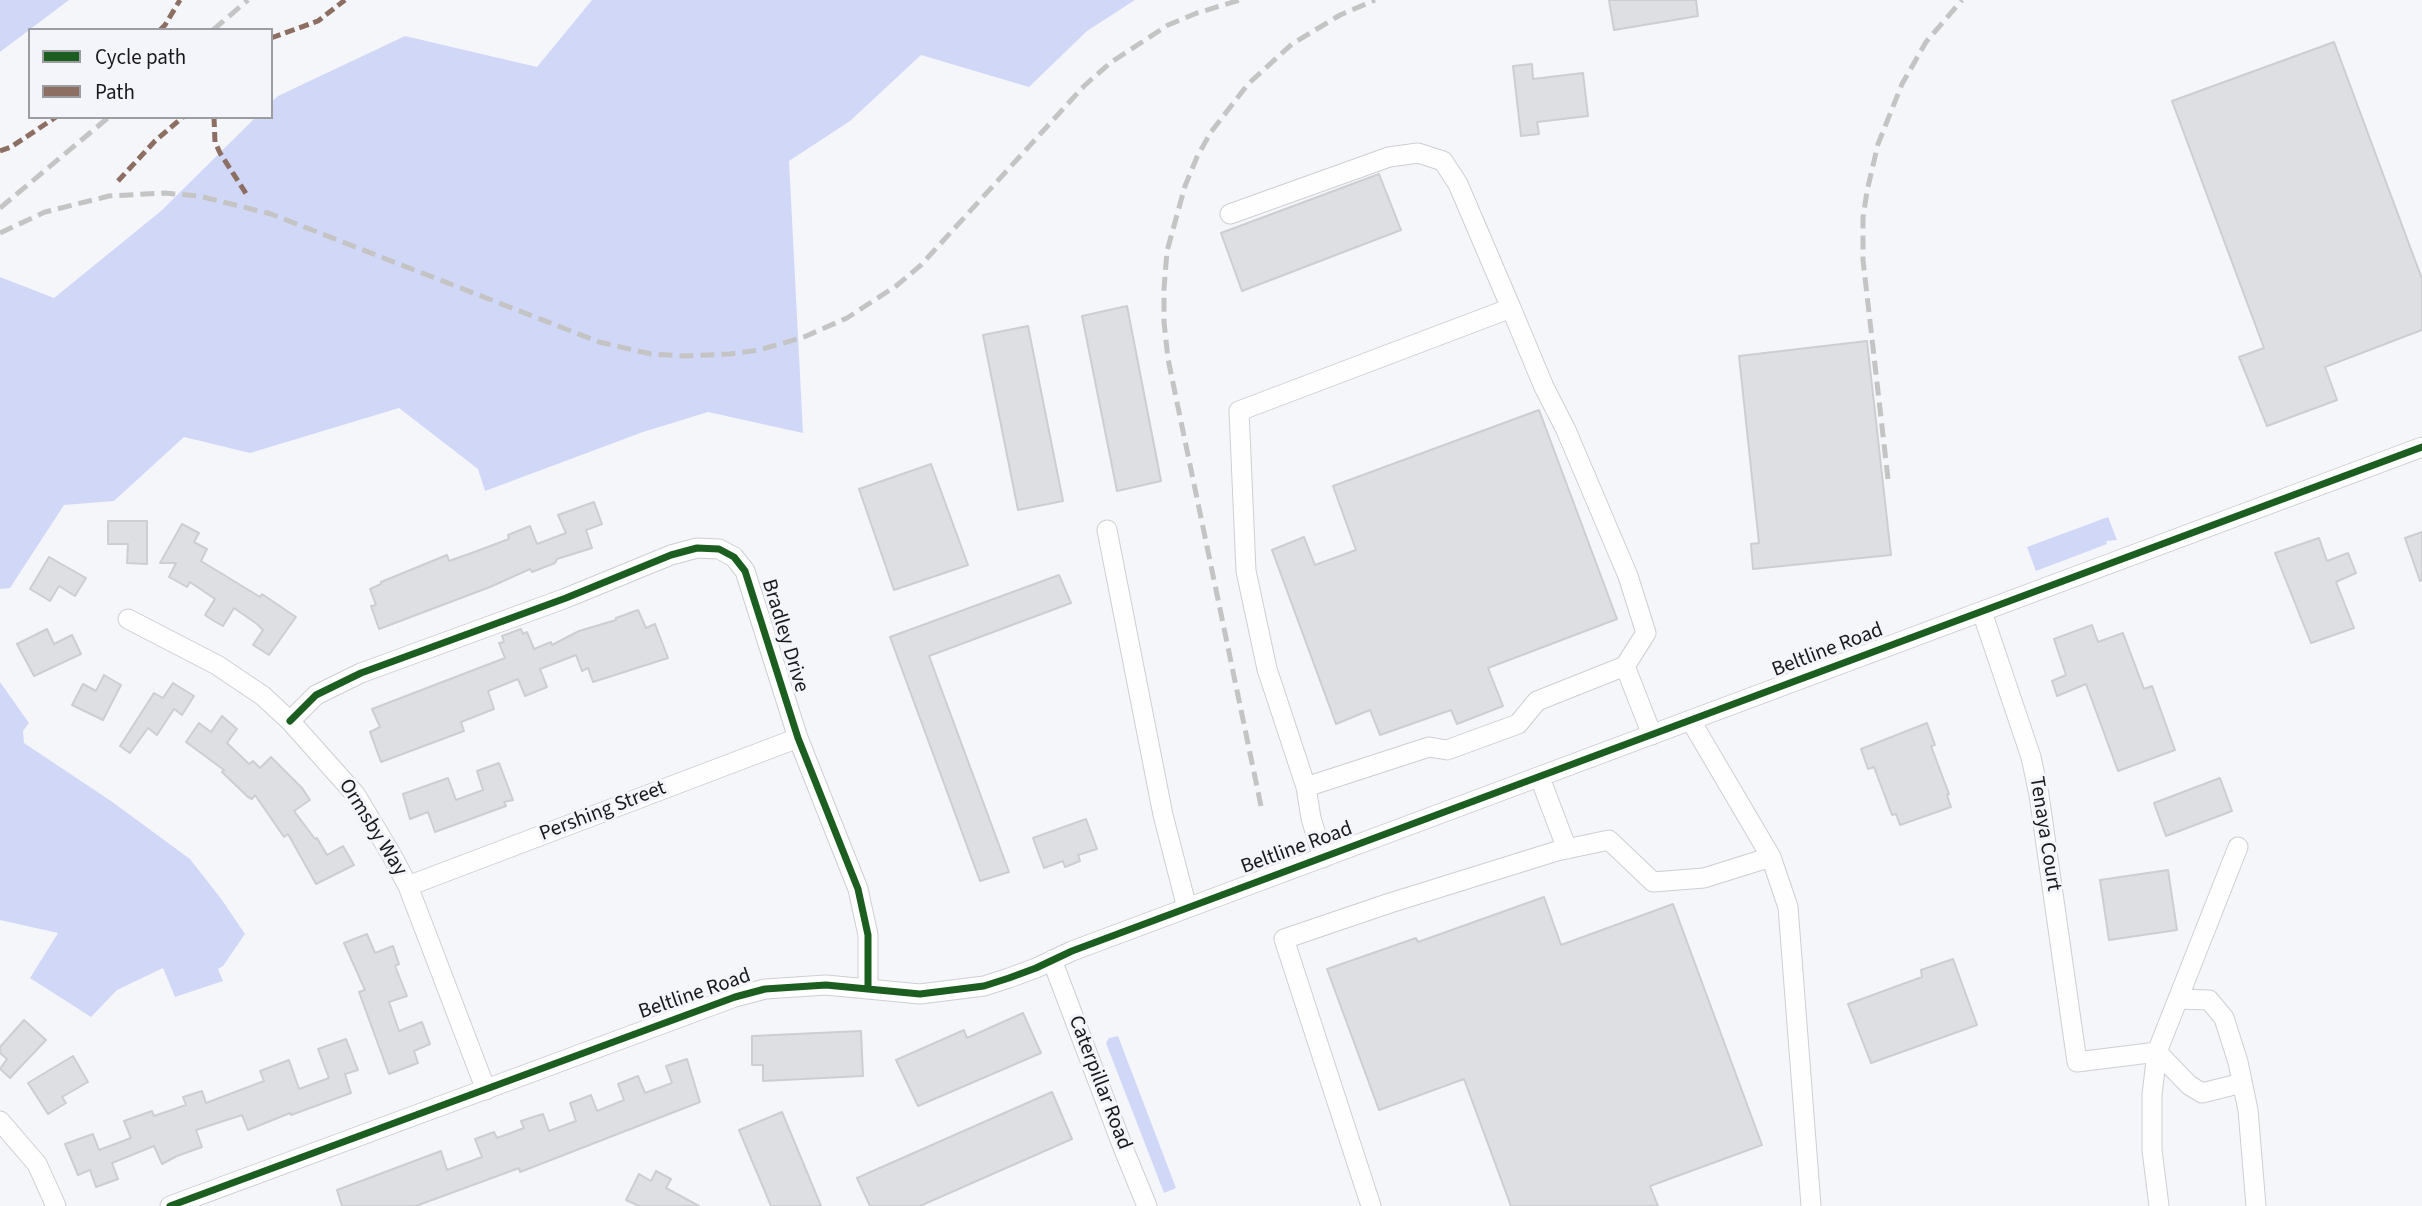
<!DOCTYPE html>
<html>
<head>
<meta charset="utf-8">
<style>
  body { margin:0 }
  #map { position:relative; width:2422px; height:1206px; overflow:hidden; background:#f5f6fa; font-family:"Source Sans 3",sans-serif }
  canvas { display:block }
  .legend { position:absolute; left:28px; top:28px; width:245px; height:91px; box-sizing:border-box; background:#f4f5fb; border:2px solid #9c9da1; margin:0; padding:9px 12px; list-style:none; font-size:21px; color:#19191b }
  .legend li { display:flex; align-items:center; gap:14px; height:35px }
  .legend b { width:35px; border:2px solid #9c9da1 }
</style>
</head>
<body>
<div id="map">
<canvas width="2422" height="1206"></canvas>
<ul class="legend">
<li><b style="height:9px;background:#1b5e20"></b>Cycle path</li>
<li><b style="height:9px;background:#8d6e63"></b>Path</li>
</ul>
</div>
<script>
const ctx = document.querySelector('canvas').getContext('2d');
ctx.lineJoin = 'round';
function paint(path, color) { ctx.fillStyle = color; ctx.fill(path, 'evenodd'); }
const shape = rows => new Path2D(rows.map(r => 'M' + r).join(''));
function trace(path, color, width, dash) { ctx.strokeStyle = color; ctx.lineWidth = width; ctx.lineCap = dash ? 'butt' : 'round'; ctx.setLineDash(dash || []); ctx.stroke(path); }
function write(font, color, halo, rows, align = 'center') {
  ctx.font = font + ' "Source Sans 3",sans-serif'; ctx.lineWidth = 6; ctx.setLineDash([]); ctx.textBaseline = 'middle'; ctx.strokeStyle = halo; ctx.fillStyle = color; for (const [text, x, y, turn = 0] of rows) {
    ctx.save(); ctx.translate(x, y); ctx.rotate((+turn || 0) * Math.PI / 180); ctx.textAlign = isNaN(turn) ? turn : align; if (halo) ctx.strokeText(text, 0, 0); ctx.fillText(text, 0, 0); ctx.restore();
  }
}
const green = shape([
  [0,0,69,0,0,52],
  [592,0,1135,0,1087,31,1029,87,921,55,850,121,789,161,803,433,708,412,643,432,485,491,478,469,399,408,250,453,184,437,114,501,64,505,10,588,0,589,0,277,54,298,161,211,256,117,271,117,271,102,278,96,405,36,537,67],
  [2108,517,2117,540,2106,541,2107,544,2036,571,2027,547],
  [0,682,29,723,23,731,24,743,111,801,190,859,222,900,245,934,223,966,218,969,223,981,175,997,163,968,117,990,91,1017,30,978,58,933,0,920],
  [1118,1036,1176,1188,1164,1193,1106,1043,1109,1038]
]);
const building = shape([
  [1609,0,1696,0,1698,16,1614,30,1609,0],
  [2334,42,2422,279,2422,330,2325,367,2337,400,2267,426,2239,357,2264,348,2172,101,2334,42],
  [1532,64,1533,79,1583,73,1588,116,1537,122,1539,134,1521,136,1513,66,1532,64],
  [1379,174,1401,230,1242,291,1221,233,1379,174],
  [1127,306,1161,481,1117,491,1082,316,1127,306],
  [1028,326,1063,501,1018,510,983,335,1028,326],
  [1867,341,1891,555,1753,569,1751,544,1759,543,1739,356,1867,341],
  [1539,410,1617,619,1488,668,1503,706,1457,724,1451,710,1380,735,1370,710,1336,724,1272,550,1304,537,1315,565,1356,550,1333,486,1539,410],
  [931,464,968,565,894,590,859,489,931,464],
  [594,502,602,524,586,530,592,548,557,559,555,563,532,572,530,569,490,587,379,629,371,606,376,605,370,589,381,584,381,582,447,555,449,561,469,554,509,539,508,535,530,526,537,544,566,533,558,515,594,502],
  [108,521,147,521,147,564,127,563,128,544,108,544,108,521],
  [182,524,199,533,194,542,207,549,201,561,260,597,262,594,296,617,269,655,253,645,263,630,257,624,234,608,223,626,214,621,205,615,215,599,190,582,187,587,169,577,176,563,160,563,182,524],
  [2422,532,2422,580,2420,581,2405,538,2422,532],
  [2319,538,2327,561,2348,553,2356,573,2336,582,2354,628,2311,643,2275,553,2319,538],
  [49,557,86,578,75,596,59,586,50,601,30,589,49,557],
  [1059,575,1071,603,929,656,1009,872,980,881,890,637,1059,575],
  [638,610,646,628,655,624,668,658,593,682,588,668,582,671,576,655,540,669,547,687,525,696,518,679,488,691,494,709,461,722,464,731,381,762,370,732,380,727,372,709,505,658,499,643,504,642,502,636,521,629,523,634,527,632,534,649,551,642,552,645,579,631,616,620,616,618,638,610],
  [2092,625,2098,642,2123,633,2144,689,2152,686,2175,750,2118,771,2086,684,2057,696,2052,681,2066,675,2054,639,2092,625],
  [47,629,54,644,72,635,81,654,34,676,17,644,47,629],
  [104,675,121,685,103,720,72,705,83,684,96,691,104,675],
  [173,683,194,696,182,715,174,709,157,735,148,728,130,753,120,746,154,693,163,698,173,683],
  [222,716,237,729,227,743,249,764,253,761,260,768,271,757,302,788,310,800,294,811,315,839,317,838,327,855,343,846,354,865,316,884,288,834,284,837,255,795,252,799,248,797,222,772,224,770,186,742,199,723,211,732,222,716],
  [1927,723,1935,745,1931,746,1949,794,1947,795,1951,807,1900,825,1896,814,1892,815,1874,767,1868,769,1861,749,1927,723],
  [499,763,513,800,504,802,506,806,435,832,428,812,410,819,403,794,448,778,456,800,483,790,477,771,499,763],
  [2220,778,2232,811,2166,836,2154,803,2220,778],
  [1086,819,1097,849,1078,855,1080,861,1065,867,1063,861,1044,868,1033,838,1086,819],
  [2168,870,2177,930,2109,940,2100,880,2168,870],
  [1544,897,1561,945,1673,904,1762,1145,1650,1186,1658,1206,1511,1206,1464,1079,1379,1110,1327,969,1416,938,1418,942,1544,897],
  [367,934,375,953,393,946,399,964,395,966,407,996,389,1002,399,1031,422,1022,430,1044,414,1051,418,1063,389,1074,359,992,365,990,344,943,367,934],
  [1953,959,1977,1025,1871,1063,1848,1004,1922,977,1921,970,1953,959],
  [1023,1013,1041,1053,918,1106,896,1060,964,1030,967,1038,1023,1013],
  [24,1020,46,1040,10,1078,0,1069,7,1059,0,1053,0,1047,24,1020],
  [861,1031,863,1076,763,1081,763,1065,752,1065,752,1036,861,1031],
  [346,1039,358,1070,345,1074,351,1093,291,1115,290,1113,248,1130,242,1115,196,1130,202,1147,177,1156,162,1164,154,1146,112,1163,118,1179,96,1187,90,1170,78,1175,65,1144,93,1134,99,1150,131,1138,124,1121,152,1111,154,1116,186,1105,183,1097,202,1091,206,1103,264,1081,260,1071,289,1060,299,1089,329,1078,318,1049,346,1039],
  [73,1056,88,1082,62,1097,66,1103,48,1114,28,1083,73,1056],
  [687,1059,700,1102,520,1172,519,1168,416,1206,342,1206,337,1190,441,1151,447,1170,482,1157,475,1139,494,1132,497,1138,524,1128,521,1121,533,1117,543,1114,549,1131,576,1121,570,1103,581,1099,591,1095,597,1111,624,1100,618,1084,638,1076,645,1093,672,1083,666,1066,687,1059],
  [1052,1092,1072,1139,920,1206,870,1206,857,1178,1052,1092],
  [782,1112,821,1206,771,1206,739,1130,782,1112],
  [656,1171,671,1179,666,1188,699,1206,639,1206,626,1200,639,1174,651,1181,656,1171]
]);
const minor = shape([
  [1230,214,1389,157,1418,153,1443,161,1458,184,1511,308],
  [1107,530,1163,815,1187,908],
  [1982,612,2031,757,2039,795,2077,1062,2157,1052,2189,1085,2202,1093,2242,1083],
  [128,619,217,665,263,696,290,721,355,794,391,854,408,886,486,1090],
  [290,721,316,695,361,673,566,598,671,555,697,548,719,549,734,557,745,571,798,738,858,889,868,935,868,988],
  [1691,721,1771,857,1788,907,1811,1206],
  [1540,778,1567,849],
  [1306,787,1267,669,1246,571,1239,411,1511,308,1544,387,1566,430,1628,576,1646,633,1625,666],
  [1323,858,1311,818,1306,787,1429,747,1447,750,1518,724,1537,701,1625,666,1652,735],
  [408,886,798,738],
  [1052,960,1124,1150,1147,1206],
  [2178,999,2209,1000,2224,1018,2238,1062,2248,1110,2256,1206],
  [0,1121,37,1164,56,1206],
  [170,1206,735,997,765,989,826,985,920,994,984,986,1009,978,1036,968,1072,951,2422,447],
  [1371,1206,1284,939,1390,903,1557,851,1609,840,1653,882,1704,878,1771,857],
  [2159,1206,2152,1150,2152,1095,2157,1052,2238,847]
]);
const rail = shape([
  [213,30,248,0],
  [0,208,109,117],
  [0,233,45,212,109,196,164,193,199,196,271,214,599,342,651,354,683,356,730,354,759,350,804,337,847,318,896,286,921,265,1084,86,1110,63,1168,25,1197,13,1240,0],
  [1888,479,1863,260,1863,218,1867,191,1878,144,1902,84,1926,42,1962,0],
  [1261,806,1168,359,1164,322,1164,289,1167,251,1185,186,1197,157,1211,132,1248,84,1292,44,1340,15,1375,0]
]);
const quiet = shape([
  [160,30,165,25,180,0],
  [271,38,318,21,345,0],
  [214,117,215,142,220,153,247,195],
  [0,151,11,147,56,117],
  [118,181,155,141,183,117]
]);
const cycleway = shape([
  [290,721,316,695,361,673,566,598,671,555,697,548,719,549,734,557,745,571,798,738,858,889,868,935,868,988],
  [170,1206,735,997,765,989,826,985,920,994,984,986,1009,978,1036,968,1072,951,2422,447]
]);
const streetNames = [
  ["Bradley Drive",784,636,73],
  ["Beltline Road",1828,651,-21],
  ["Pershing Street",603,812,-21],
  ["Ormsby Way",372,828,58],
  ["Tenaya Court",2044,834,81],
  ["Beltline Road",1297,849,-20],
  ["Beltline Road",695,995,-19],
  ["Caterpillar Road",1099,1083,69]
];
paint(green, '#d1d8f7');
paint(building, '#dedfe2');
trace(building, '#cdced1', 2);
trace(minor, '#cecfd2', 21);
trace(minor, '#fefefe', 19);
trace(rail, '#c4c4c5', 5, [14, 7]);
trace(quiet, '#8d6e63', 5, [10, 5]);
trace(cycleway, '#1b5e20', 7);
write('21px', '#19191b', '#f4f5fb', streetNames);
</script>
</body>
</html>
